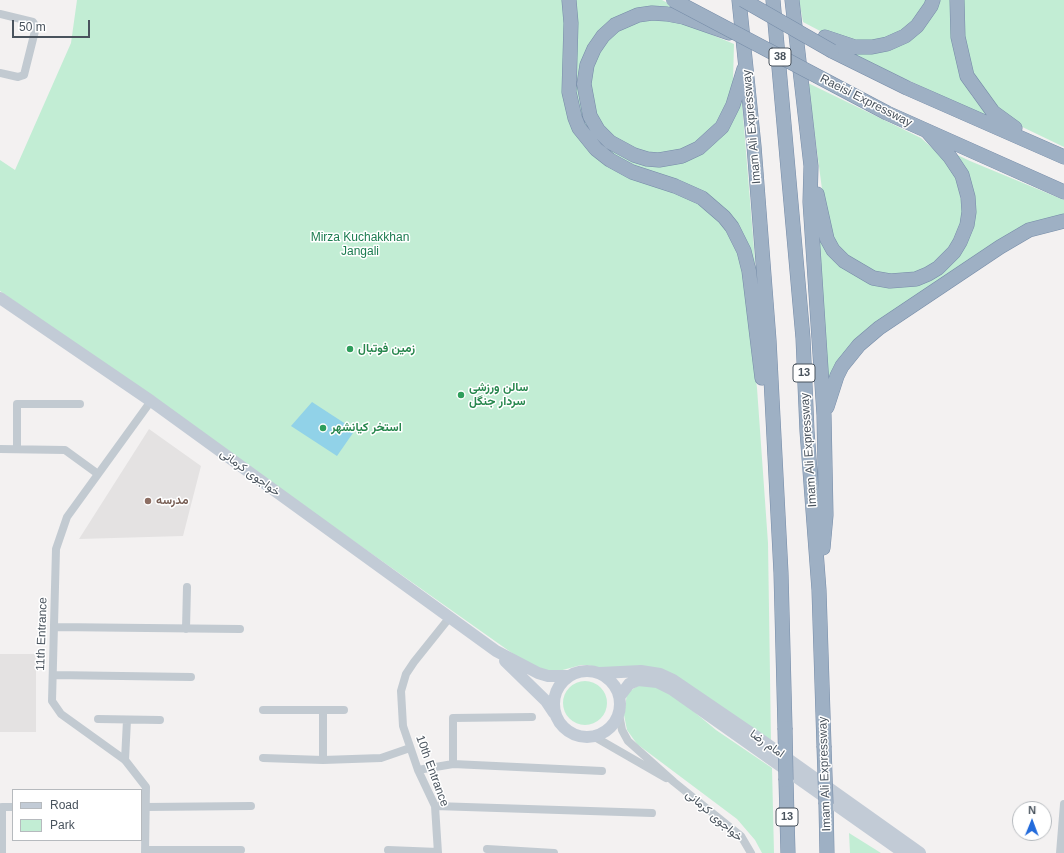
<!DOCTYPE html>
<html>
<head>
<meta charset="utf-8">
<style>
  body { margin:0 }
  #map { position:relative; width:1064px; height:853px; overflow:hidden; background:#f3f1f1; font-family:Arial,sans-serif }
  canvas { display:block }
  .legend { position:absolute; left:12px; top:789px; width:130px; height:52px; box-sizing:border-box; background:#fff; border:1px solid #b6babe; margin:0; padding:5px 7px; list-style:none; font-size:12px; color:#49535d }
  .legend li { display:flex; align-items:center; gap:8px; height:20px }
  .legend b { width:20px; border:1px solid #b6babe }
  .north { position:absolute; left:1012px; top:801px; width:40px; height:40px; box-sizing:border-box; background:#fff; border:1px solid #b6babe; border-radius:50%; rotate:1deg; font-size:11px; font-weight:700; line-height:16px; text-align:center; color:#49535d }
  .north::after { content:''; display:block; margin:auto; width:14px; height:18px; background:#236bdb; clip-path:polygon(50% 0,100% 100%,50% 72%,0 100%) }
  .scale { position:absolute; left:12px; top:20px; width:78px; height:18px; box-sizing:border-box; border:2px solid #49535d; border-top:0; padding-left:5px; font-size:12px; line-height:14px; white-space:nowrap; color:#49535d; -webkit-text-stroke:3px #fff; paint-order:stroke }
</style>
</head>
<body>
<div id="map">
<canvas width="1064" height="853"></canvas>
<ul class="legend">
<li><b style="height:5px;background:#c2cbd6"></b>Road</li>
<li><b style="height:11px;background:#c2edd4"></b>Park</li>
</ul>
<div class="north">N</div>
<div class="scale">50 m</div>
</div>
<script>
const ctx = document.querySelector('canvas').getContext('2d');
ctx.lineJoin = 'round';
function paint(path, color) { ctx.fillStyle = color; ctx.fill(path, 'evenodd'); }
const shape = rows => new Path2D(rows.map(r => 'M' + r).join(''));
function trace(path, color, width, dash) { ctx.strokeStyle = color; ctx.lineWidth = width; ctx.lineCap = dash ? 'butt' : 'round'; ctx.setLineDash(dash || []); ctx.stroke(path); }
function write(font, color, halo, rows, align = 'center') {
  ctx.font = font + ' Arial,Vazirmatn,sans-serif'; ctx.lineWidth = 3; ctx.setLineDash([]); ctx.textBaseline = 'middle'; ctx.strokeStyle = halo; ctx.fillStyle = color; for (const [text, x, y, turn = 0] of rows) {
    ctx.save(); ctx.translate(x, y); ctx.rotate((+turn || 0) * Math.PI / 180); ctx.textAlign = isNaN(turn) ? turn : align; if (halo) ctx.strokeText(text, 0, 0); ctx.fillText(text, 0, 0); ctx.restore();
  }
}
const education = shape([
  [149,429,201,466,183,536,79,539],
  [0,654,36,654,36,732,0,732]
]);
const green = shape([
  [77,0,566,0,567,26,582,139,688,195,718,216,741,254,757,388,768,543,771,743,699,694,588,665,581,665,559,671,543,670,519,658,0,291,0,160,15,170,71,43],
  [573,0,662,0,709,25,682,14,612,23,580,95,623,156,701,152,741,91,756,273,731,220,634,170,601,149,578,115,573,53],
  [799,0,928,0,921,13,903,31,872,43,824,33,803,22],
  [939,0,952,0,962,77,972,96,981,106,1005,126,825,41,879,50],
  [963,0,1064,0,1064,147,1014,123,1001,114,972,73,964,35],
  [672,18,734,44,733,81,726,115,689,150,652,157,609,136,590,102,592,63,614,32,635,20],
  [808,83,921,138,948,162,955,174,963,208,960,229,948,250,928,268,907,276,867,272,835,244,825,212],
  [947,150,970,161,1064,200,1064,216,875,325,826,393,818,226,838,262,922,283,972,225],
  '563 703a22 22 0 1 1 44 0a22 22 0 1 1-44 0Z',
  [639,685,655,686,675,696,716,730,772,768,774,853,762,853,755,840,737,819,637,744,627,730,624,715,627,693],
  [849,833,881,853,850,853]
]);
const water = shape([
  [312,402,355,430,337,456,291,426]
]);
const minor = shape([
  [0,14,33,22,36,27,24,75,18,77,0,73],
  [0,449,65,450,98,474],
  [17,449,17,404,80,404],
  [54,627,240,629],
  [186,629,187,587],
  [53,675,191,677],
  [263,710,344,710],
  [619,714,622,730,628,741,674,782,741,836,751,853],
  [98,719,160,720],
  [593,736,666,778],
  [263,758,323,760,381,758,410,748],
  [125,760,127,720],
  [323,760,323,710],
  [453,764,453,718,532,717],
  [418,770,453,764,602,771],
  [435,806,652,813],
  [146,807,251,806],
  [487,849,554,853],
  [145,850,241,850],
  [388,850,438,852],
  [2,853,2,807,13,807],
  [145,853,146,787,125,760,61,714,52,701,56,549,67,517,151,401],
  [438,853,435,806,418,770,403,726,401,691,406,674,414,662,450,617],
  [1060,853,1064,804]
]);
const secondary = shape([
  [0,298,151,401,496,651,538,673,548,676,568,676],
  [505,661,546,701,554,713],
  '554 704a33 33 0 1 1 66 0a33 33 0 1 1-66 0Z',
  [600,673,641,671,660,674,673,680,764,742,920,853],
  [620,696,629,684,638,680,657,682,673,690,904,853]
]);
const trunk = shape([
  [569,0,571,23,569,92,575,118,579,128,596,149,610,160,632,172,675,186,702,198,724,217,732,227,744,251,749,271,762,378],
  [739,0,754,146,769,340,781,573,785,728],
  [773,0,803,338,807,431,819,590,824,746],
  [792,0,811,166,810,202,824,415,826,515,823,548],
  [957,0,958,37,967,76,993,112,1015,128],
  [729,33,683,17,667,14,652,13,638,15,615,25,603,36,594,49,587,65,584,84,590,116,598,130,610,142,634,155,647,159,659,160,682,156,699,148,722,127,733,105,744,69],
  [825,37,855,47,872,47,887,44,905,36,917,26,931,6,933,0],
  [832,51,907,88,1064,157],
  [887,113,1064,192],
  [817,194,827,239,833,250,844,261,873,278,890,281,916,279,928,274,938,268,954,252,960,242,967,225,969,212,968,197,962,175,950,157,927,131],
  [827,407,837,376,842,366,859,345,879,328,1000,247,1029,230,1064,221],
  [786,780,788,853],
  [826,804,827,853]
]);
const trunkBridge = shape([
  [673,0,887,113],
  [743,0,832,51],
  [785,728,786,780],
  [824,746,826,804]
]);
const markers = [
  [350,349,4,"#2e9e5b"],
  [461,395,4,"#2e9e5b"],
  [323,428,4,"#2e9e5b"],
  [148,501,4,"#8d6e63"]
];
const shields = [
  [780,57,22],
  [804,373,22],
  [787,817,22]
];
const shieldNames = [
  ["38",780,57],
  ["13",804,373],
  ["13",787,817]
];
const streetNames = [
  ["Raeisi Expressway",866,101,27],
  ["Imam Ali Expressway",752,127,-95],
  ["Imam Ali Expressway",809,450,-94],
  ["خواجوی کرمانی",250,473,36],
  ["11th Entrance",42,634,-88],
  ["امام رضا",767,744,35],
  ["10th Entrance",432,771,70],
  ["Imam Ali Expressway",825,774,-92],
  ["خواجوی کرمانی",714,816,41]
];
const parkNames = [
  ["Mirza Kuchakkhan",360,238],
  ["Jangali",360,252]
];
const leisureNames = [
  ["زمین فوتبال",358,349],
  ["سالن ورزشی",469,388],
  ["سردار جنگل",469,402],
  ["استخر کیانشهر",331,428]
];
const educationNames = [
  ["مدرسه",156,501]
];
paint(education, '#e4e2e2');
paint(green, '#c2edd4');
paint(water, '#91d2e8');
trace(trunk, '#768ca8', 15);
trace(minor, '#c2cad1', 8);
trace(secondary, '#c2cbd6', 12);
trace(trunk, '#9eb0c4', 14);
trace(trunkBridge, '#768ca8', 15, []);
trace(trunkBridge, '#9eb0c4', 14);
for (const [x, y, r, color] of markers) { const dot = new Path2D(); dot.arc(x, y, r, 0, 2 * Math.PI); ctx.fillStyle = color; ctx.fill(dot); trace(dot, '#fff', 1.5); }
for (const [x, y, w] of shields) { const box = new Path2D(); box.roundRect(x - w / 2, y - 9, w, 18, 3); ctx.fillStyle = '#fff'; ctx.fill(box); trace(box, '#49535d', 1); }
write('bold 11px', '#49535d', null, shieldNames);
write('12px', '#49535d', '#fff', streetNames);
write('12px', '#1c7c50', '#fff', parkNames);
write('bold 12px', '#27864d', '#fff', leisureNames, 'left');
write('bold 12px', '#785e54', '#fff', educationNames, 'left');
</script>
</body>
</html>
